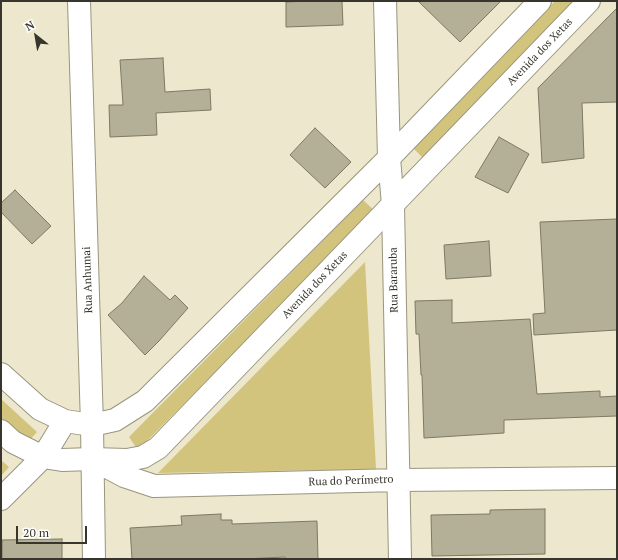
<!DOCTYPE html>
<html>
<head>
<meta charset="utf-8">
<style>
  body { margin:0 }
  #map { position:relative; width:618px; height:560px; overflow:hidden; background:#ece7cd; font-family:"PT Serif",serif }
  canvas { display:block }
  .frame { position:absolute; inset:0; border:2px solid #38362c; pointer-events:none }
  .north { position:absolute; left:16px; top:16px; width:40px; height:40px; -webkit-text-stroke:3px #fff; paint-order:stroke; rotate:329deg; font-size:11px; font-weight:700; line-height:16px; text-align:center; color:#38362c }
  .north::after { content:''; display:block; margin:auto; width:14px; height:18px; background:#38362c; clip-path:polygon(50% 0,100% 100%,50% 72%,0 100%) }
  .scale { position:absolute; left:16px; top:526px; width:71px; height:18px; box-sizing:border-box; border:2px solid #38362c; border-top:0; padding-left:5px; font-size:12px; line-height:14px; white-space:nowrap; color:#38362c; -webkit-text-stroke:3px #fff; paint-order:stroke }
</style>
</head>
<body>
<div id="map">
<canvas width="618" height="560"></canvas>
<div class="frame"></div>
<div class="north">N</div>
<div class="scale">20 m</div>
</div>
<script>
const ctx = document.querySelector('canvas').getContext('2d');
ctx.lineJoin = 'round';
function paint(path, color) { ctx.fillStyle = color; ctx.fill(path, 'evenodd'); }
const shape = rows => new Path2D(rows.map(r => 'M' + r).join(''));
function trace(path, color, width, dash) { ctx.strokeStyle = color; ctx.lineWidth = width; ctx.lineCap = dash ? 'butt' : 'round'; ctx.setLineDash(dash || []); ctx.stroke(path); }
function write(font, color, halo, rows, align = 'center') {
  ctx.font = font + ' "PT Serif",serif'; ctx.lineWidth = 3; ctx.setLineDash([]); ctx.textBaseline = 'middle'; ctx.strokeStyle = halo; ctx.fillStyle = color; for (const [text, x, y, turn = 0] of rows) {
    ctx.save(); ctx.translate(x, y); ctx.rotate((+turn || 0) * Math.PI / 180); ctx.textAlign = isNaN(turn) ? turn : align; if (halo) ctx.strokeText(text, 0, 0); ctx.fillText(text, 0, 0); ctx.restore();
  }
}
const green = shape([
  [555,1,576,1,424,159,413,148],
  [363,200,375,211,138,450,129,437],
  [365,262,376,469,158,473],
  [1,399,37,432,25,445,1,423],
  [1,460,9,467,1,476]
]);
const building = shape([
  [312,1,342,1,343,25,286,27,286,2,312,1],
  [418,1,501,1,460,42,418,1],
  [617,8,617,102,582,103,584,158,542,163,538,88,617,8],
  [163,58,165,92,210,89,211,110,156,113,157,135,110,137,109,105,123,105,120,60,163,58],
  [315,128,351,162,325,188,290,155,315,128],
  [499,137,529,154,508,193,475,177,499,137],
  [15,190,51,226,32,244,1,212,1,203,15,190],
  [617,219,617,330,534,335,533,314,545,313,540,222,617,219],
  [489,241,491,276,446,279,444,245,489,241],
  [144,276,170,300,175,295,188,308,159,341,145,355,108,315,122,303,144,276],
  [452,300,452,323,530,319,537,394,600,391,600,397,617,396,617,416,504,420,504,433,424,438,422,375,421,375,419,334,416,334,415,301,452,300],
  [545,509,545,554,432,556,431,515,490,514,490,510,545,509],
  [221,514,221,520,232,520,232,524,317,521,318,559,285,559,285,557,243,559,132,559,130,528,182,525,181,516,221,514],
  [62,539,62,559,2,559,2,540,62,539]
]);
const street = shape([
  [79,1,92,425,94,559],
  [385,1,389,158,393,205,400,559],
  [92,459,124,476,154,486,399,480,617,478],
  [1,499,43,457,65,421]
]);
const secondary = shape([
  [1,374,40,409,65,421,92,425,115,420,145,401,389,158,540,1],
  [1,431,13,442,43,457,62,460,92,459,127,460,143,457,158,448,589,1]
]);
const streetNames = [
  ["Avenida dos Xetas",540,52,-46],
  ["Rua Anhumai",88,280,-92],
  ["Rua Bararuba",394,280,-91],
  ["Avenida dos Xetas",315,285,-46],
  ["Rua do Perímetro",351,481,-2]
];
paint(green, '#d2c47d');
paint(building, '#b4b097');
trace(building, '#7d7962', 1);
trace(street, '#99957d', 24);
trace(secondary, '#99957d', 24);
trace(street, '#fff', 22);
trace(secondary, '#fff', 22);
write('11px', '#38362c', '#fff', streetNames);
</script>
</body>
</html>
